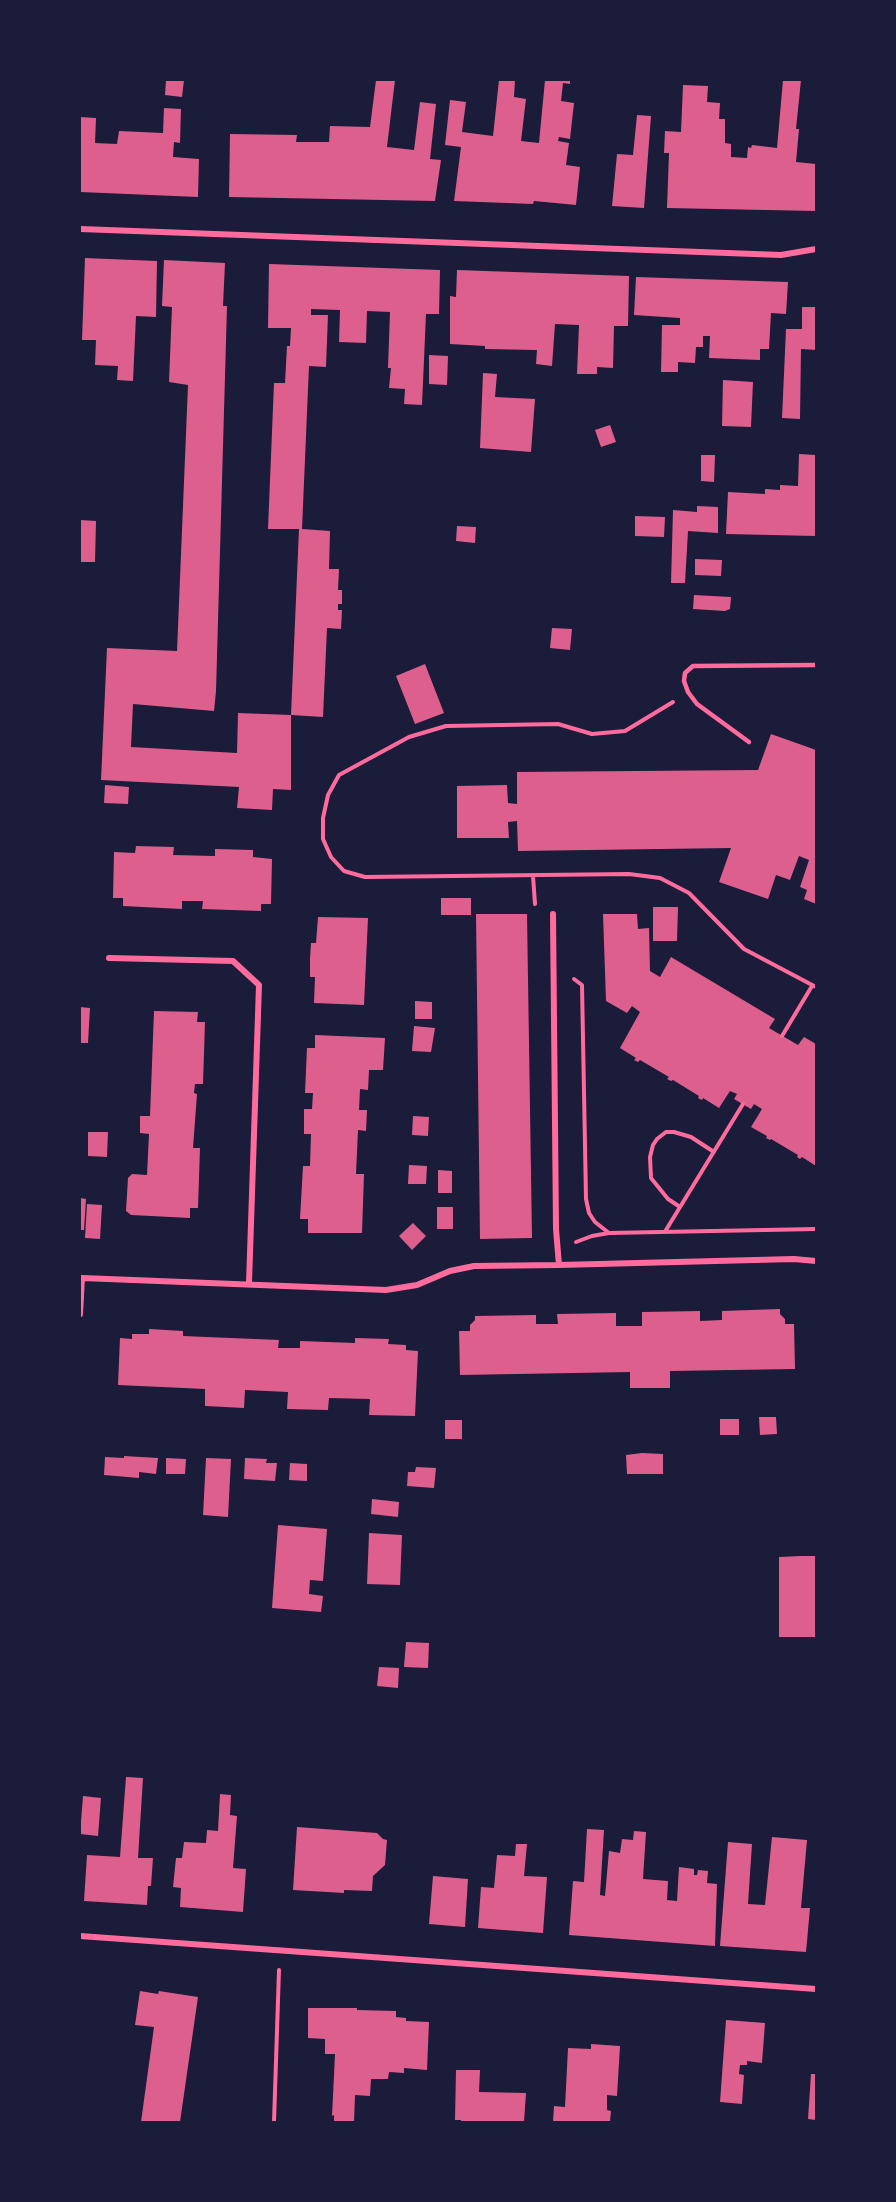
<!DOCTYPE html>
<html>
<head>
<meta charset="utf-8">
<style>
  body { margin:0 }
  #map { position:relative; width:896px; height:2202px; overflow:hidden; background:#1b1b3a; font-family:Mulish,sans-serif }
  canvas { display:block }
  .frame { position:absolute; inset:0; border:81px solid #1b1b3a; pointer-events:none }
</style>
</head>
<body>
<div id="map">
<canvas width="896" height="2202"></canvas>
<div class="frame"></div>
</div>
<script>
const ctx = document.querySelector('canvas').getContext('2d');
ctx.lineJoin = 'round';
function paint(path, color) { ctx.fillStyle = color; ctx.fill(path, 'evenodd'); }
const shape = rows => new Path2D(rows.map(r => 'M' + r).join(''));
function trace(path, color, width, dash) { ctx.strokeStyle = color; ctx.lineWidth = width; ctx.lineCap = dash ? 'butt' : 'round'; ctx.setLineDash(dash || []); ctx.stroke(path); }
const building = shape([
  [166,80,184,80,182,97,165,95],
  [376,80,395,80,387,147,414,150,420,102,436,104,430,159,441,160,435,201,229,197,230,134,297,135,296,142,329,142,330,126,370,127],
  [499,80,515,80,514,97,526,99,521,141,539,143,545,80,570,80,570,84,563,83,561,101,574,103,570,139,559,137,558,141,569,143,566,165,580,167,576,205,534,201,533,204,454,201,461,147,445,145,450,100,466,102,462,132,493,136],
  [783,80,801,80,796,129,799,129,796,162,816,164,816,211,667,208,669,153,664,153,665,131,681,132,683,85,708,86,707,102,720,103,719,119,725,119,725,143,731,144,731,157,747,158,748,147,751,148,752,145,777,148],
  [164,108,181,109,180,143,174,142,173,157,199,159,198,197,80,192,80,117,96,118,95,143,117,144,119,131,163,133],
  [637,115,651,116,644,208,612,206,617,154,633,155],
  [85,258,157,261,156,317,136,316,133,381,117,380,118,366,95,365,96,340,82,340],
  [164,260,225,263,223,306,227,306,216,691,214,711,133,704,131,747,237,753,238,713,291,715,299,529,268,529,274,383,285,383,287,346,290,346,291,328,268,328,269,264,440,270,439,314,426,314,422,405,404,404,405,389,389,388,391,368,388,368,390,312,367,311,366,343,339,342,340,310,311,309,311,315,328,315,326,367,309,366,302,529,330,531,329,569,339,569,338,590,342,590,342,604,338,604,338,610,342,610,341,629,327,628,323,717,291,715,291,790,273,789,272,810,237,808,239,787,101,780,107,648,177,651,188,385,169,382,172,307,162,306],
  [457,270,629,276,628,326,614,326,613,368,597,367,597,374,577,374,579,325,555,324,552,366,536,364,537,350,485,349,485,346,450,344,450,296,456,297],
  [636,277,788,282,786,314,771,313,769,349,760,349,760,360,709,358,710,336,703,336,703,347,696,347,695,363,678,362,678,372,661,372,662,325,680,325,680,318,634,315],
  [802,307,816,307,816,350,801,349,800,419,782,418,786,329,802,329],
  [429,355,448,356,447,385,429,384],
  [483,373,497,374,495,397,535,399,531,452,480,448],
  [723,380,753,382,751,427,722,426],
  [610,425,616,442,601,447,595,430],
  [799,454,816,455,816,536,726,534,728,492,765,494,765,489,780,490,780,485,798,486],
  [701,455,715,455,714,482,701,481],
  [697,506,718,507,718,533,688,531,685,583,671,583,673,510,697,512],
  [635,516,665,517,664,537,635,536],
  [80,520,96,521,95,562,80,562],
  [457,526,476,527,475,543,456,541],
  [695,559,722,560,721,576,695,575],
  [694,595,731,597,730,609,725,611,693,609],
  [552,628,572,629,570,650,550,648],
  [425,664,444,713,415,724,396,676],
  [771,734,816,750,816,904,804,899,807,890,800,887,809,860,799,856,790,880,776,875,768,899,719,882,731,848,518,851,517,821,508,822,509,838,457,838,457,786,507,785,508,803,517,804,517,772,758,770],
  [105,785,129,787,128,804,104,803],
  [136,846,174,847,173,855,215,856,215,849,253,850,253,857,272,859,271,904,261,904,261,911,202,909,203,901,182,901,182,909,123,906,123,898,113,898,114,852,135,853],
  [441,898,471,898,471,915,441,915],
  [653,907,678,907,677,941,653,941],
  [476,914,527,914,532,1238,480,1239],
  [603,914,637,914,638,929,649,928,650,971,660,977,671,957,775,1019,769,1028,798,1045,804,1037,816,1044,816,1166,802,1157,800,1159,797,1157,798,1155,771,1139,770,1140,766,1138,767,1136,751,1127,762,1109,754,1104,751,1109,734,1099,737,1094,730,1091,719,1108,703,1098,702,1100,698,1098,699,1096,673,1080,671,1081,667,1079,669,1077,640,1060,638,1062,634,1060,636,1058,620,1048,640,1012,632,1006,627,1013,606,1001],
  [318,917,368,918,364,1005,314,1003,315,977,310,977,310,959,311,943,316,943],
  [415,1001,432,1002,432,1019,415,1019],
  [80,1007,90,1008,88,1043,80,1043],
  [154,1011,198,1012,197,1022,205,1022,203,1084,195,1084,194,1093,197,1094,193,1148,200,1148,198,1208,190,1208,190,1218,131,1215,126,1211,128,1178,132,1174,147,1175,149,1134,140,1133,140,1116,150,1116],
  [414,1026,435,1028,431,1052,412,1051],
  [315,1035,385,1038,383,1070,369,1070,368,1090,360,1089,359,1110,367,1110,366,1131,358,1130,356,1174,364,1174,362,1233,308,1233,308,1219,300,1219,303,1166,310,1166,311,1134,304,1134,304,1109,312,1109,313,1093,305,1093,307,1048,315,1048],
  [413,1116,429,1117,428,1136,412,1135],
  [88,1132,108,1132,107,1157,88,1156],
  [409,1165,427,1166,426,1184,408,1184],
  [438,1170,452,1171,452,1193,438,1193],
  [80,1198,86,1199,84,1230,80,1230],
  [87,1204,102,1205,100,1239,85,1238],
  [437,1207,453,1207,453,1229,437,1229],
  [413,1223,426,1236,412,1250,399,1236],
  [780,1309,780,1314,785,1319,785,1324,794,1324,795,1369,670,1371,670,1388,630,1388,630,1372,460,1375,459,1331,470,1331,470,1325,475,1320,475,1316,536,1315,536,1324,558,1324,557,1314,616,1313,616,1326,642,1326,642,1312,700,1311,700,1321,722,1320,722,1311],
  [149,1329,183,1331,183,1336,279,1340,278,1348,300,1348,300,1341,355,1343,355,1338,389,1339,388,1344,406,1345,406,1350,418,1351,415,1416,369,1415,370,1399,329,1398,328,1410,287,1409,288,1392,245,1390,244,1408,205,1406,205,1389,118,1385,120,1338,132,1339,132,1334,149,1334],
  [759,1417,776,1417,777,1434,760,1435],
  [720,1419,739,1419,739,1435,720,1435],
  [445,1420,462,1420,462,1439,445,1439],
  [642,1453,663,1454,663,1474,627,1474,626,1455],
  [124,1456,158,1458,156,1474,139,1472,139,1478,104,1475,105,1457,124,1458],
  [166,1458,186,1459,185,1474,166,1474],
  [206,1458,231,1459,228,1517,203,1515],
  [245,1458,267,1459,266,1463,277,1463,275,1481,244,1479],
  [290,1463,307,1464,307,1481,289,1480],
  [416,1467,436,1468,434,1488,407,1486,408,1472,415,1472],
  [372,1499,399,1502,398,1517,371,1514],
  [278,1525,327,1529,323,1581,310,1580,309,1594,323,1596,321,1612,272,1608],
  [369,1533,402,1535,400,1585,367,1584],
  [800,1556,816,1556,816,1637,779,1637,779,1557],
  [406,1642,429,1643,428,1668,404,1667],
  [379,1667,399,1668,398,1688,377,1686],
  [126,1777,143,1778,138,1858,153,1858,151,1886,148,1886,147,1905,84,1901,87,1855,120,1857],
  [220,1794,231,1795,230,1815,237,1816,233,1868,246,1869,243,1912,180,1907,181,1888,173,1887,176,1858,182,1858,184,1842,206,1843,207,1830,218,1831],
  [83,1796,101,1798,98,1836,80,1834],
  [297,1827,377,1833,383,1839,387,1840,385,1865,373,1876,372,1891,344,1890,344,1893,293,1890],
  [587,1829,604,1830,600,1895,605,1896,609,1851,620,1853,622,1839,633,1840,634,1831,646,1832,643,1879,668,1881,667,1900,677,1901,679,1867,694,1869,694,1875,697,1875,698,1870,708,1871,707,1883,717,1884,715,1946,569,1935,573,1881,584,1882],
  [772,1837,807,1840,801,1908,810,1908,806,1952,720,1946,728,1842,752,1844,748,1904,765,1905],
  [516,1844,527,1844,524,1876,547,1877,543,1933,478,1928,481,1887,494,1888,497,1855,515,1856],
  [433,1876,468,1879,465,1927,429,1924],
  [140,1991,158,1994,159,1991,198,1997,180,2122,141,2122,154,2027,135,2025],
  [308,2008,357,2008,357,2010,396,2011,396,2017,406,2018,406,2021,429,2022,427,2070,404,2068,404,2073,389,2072,388,2079,371,2079,370,2096,355,2095,354,2122,334,2122,334,2115,332,2116,335,2054,325,2054,325,2039,308,2038],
  [726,2020,765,2023,762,2063,747,2061,747,2065,740,2065,739,2074,744,2075,742,2104,720,2102],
  [591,2044,620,2046,617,2096,607,2095,607,2110,611,2111,610,2122,553,2122,554,2106,565,2107,568,2048,591,2049],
  [456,2070,480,2070,479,2092,526,2093,524,2122,461,2122,461,2120,455,2120],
  [811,2074,816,2074,816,2120,808,2119]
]);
const path = shape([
  [673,702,625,731,592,734,558,724,446,726,409,737,339,775,328,795,323,818,323,839,331,857,344,871,365,877,629,874,660,878,689,893,744,949,816,987],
  [533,876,535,904],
  [574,979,582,985,586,1199,589,1213,595,1222,609,1233],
  [782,1036,812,986],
  [680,1207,668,1199,651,1178,650,1157,653,1145,657,1139,666,1132,674,1132,691,1137,714,1152],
  [666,1230,743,1104],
  [576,1242,592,1236,609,1233,816,1229],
  [274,2122,279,1970]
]);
const service = shape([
  [749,742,697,704,688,692,684,681,685,673,693,666,816,665]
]);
const minor = shape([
  [80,229,781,255,816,249],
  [553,914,556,1229,559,1265],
  [109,958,233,961,259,985,249,1283],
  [80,1314,82,1278,386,1290,417,1285,450,1271,474,1266,559,1265,794,1259,816,1261],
  [80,1936,816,1989]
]);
paint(building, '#dd5f8e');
trace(path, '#ff6b9d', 4);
trace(service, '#ff6b9d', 4.5);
trace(minor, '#ff6b9d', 6);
</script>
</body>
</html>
